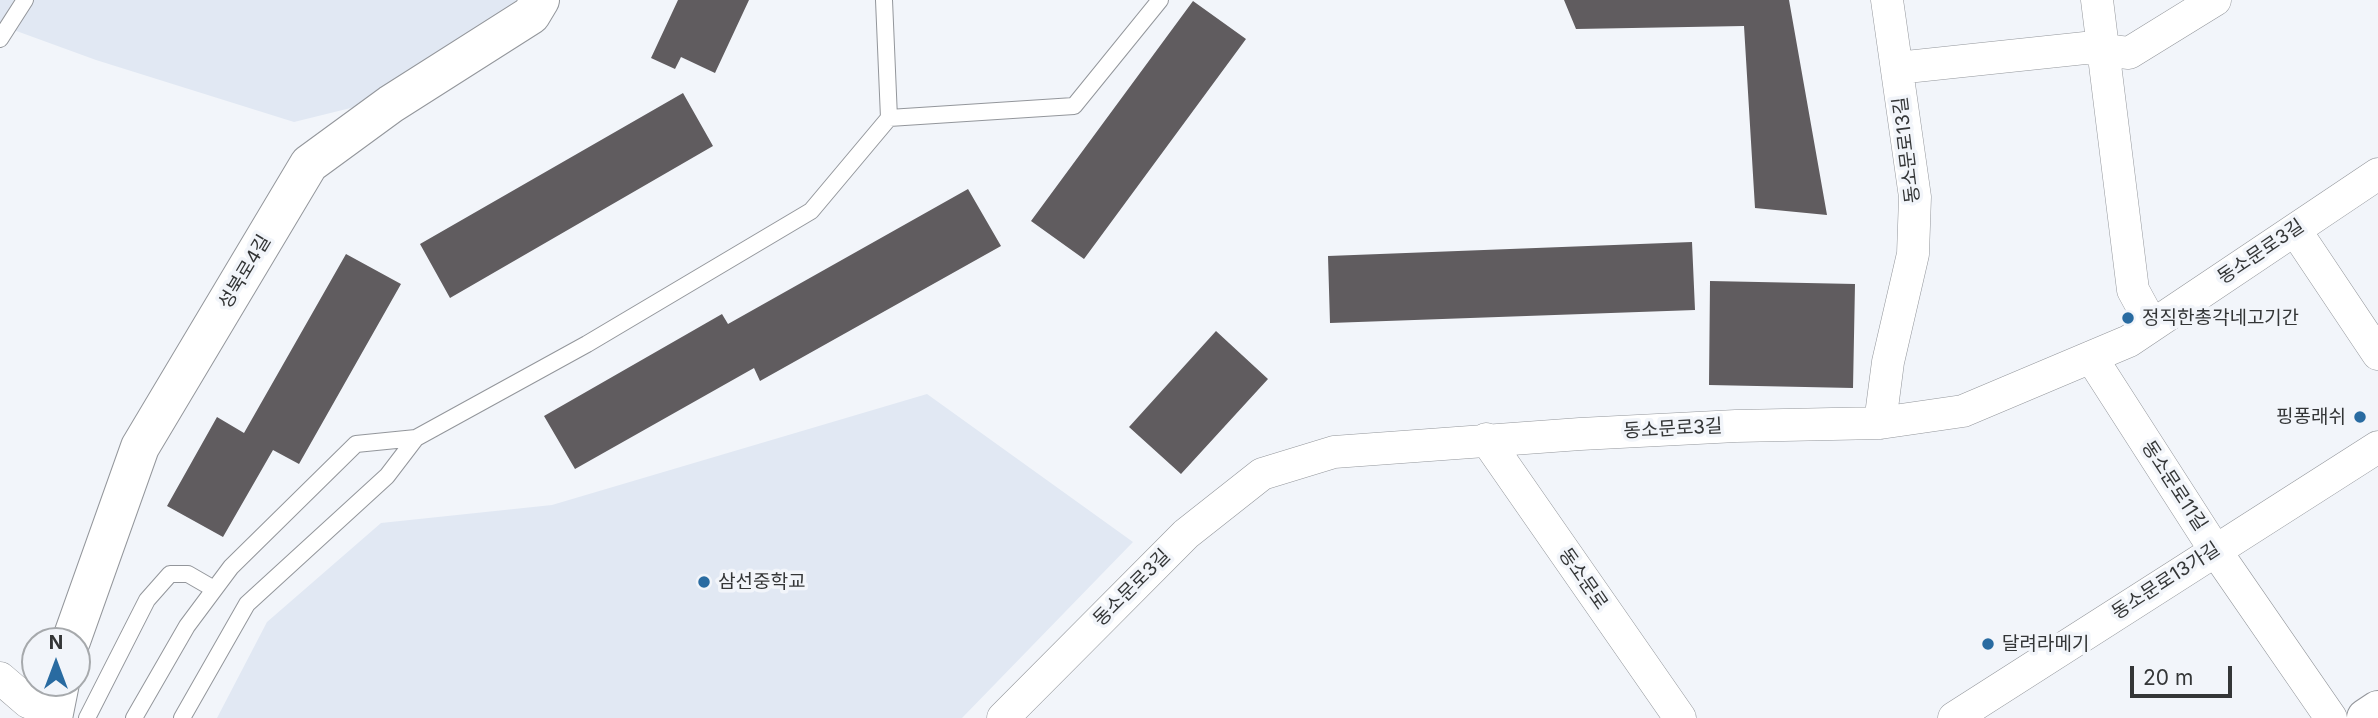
<!DOCTYPE html>
<html>
<head>
<meta charset="utf-8">
<style>
  body { margin:0 }
  #map { position:relative; width:2378px; height:718px; overflow:hidden; background:#f2f5fa; font-family:Inter,sans-serif }
  canvas { display:block }
  .north { position:absolute; left:21px; top:627px; width:70px; height:70px; box-sizing:border-box; background:#f2f5fa; border:2px solid #a6a9ac; border-radius:50%; rotate:0deg; font-size:19px; font-weight:700; line-height:28px; text-align:center; color:#343637 }
  .north::after { content:''; display:block; margin:auto; width:24px; height:32px; background:#296ba1; clip-path:polygon(50% 0,100% 100%,50% 72%,0 100%) }
  .scale { position:absolute; left:2130px; top:666px; width:102px; height:32px; box-sizing:border-box; border:4px solid #343637; border-top:0; padding-left:9px; font-size:21px; line-height:24px; white-space:nowrap; color:#343637; -webkit-text-stroke:5px #f2f5fa; paint-order:stroke }
</style>
</head>
<body>
<div id="map">
<canvas width="2378" height="718"></canvas>
<div class="north">N</div>
<div class="scale">20 m</div>
</div>
<script>
const ctx = document.querySelector('canvas').getContext('2d');
ctx.lineJoin = 'round';
function paint(path, color) { ctx.fillStyle = color; ctx.fill(path, 'evenodd'); }
const shape = rows => new Path2D(rows.map(r => 'M' + r).join(''));
function trace(path, color, width, dash) { ctx.strokeStyle = color; ctx.lineWidth = width; ctx.lineCap = dash ? 'butt' : 'round'; ctx.setLineDash(dash || []); ctx.stroke(path); }
function write(font, color, halo, rows, align = 'center') {
  ctx.font = font + ' Inter,"Noto Sans KR",sans-serif'; ctx.lineWidth = 7; ctx.setLineDash([]); ctx.textBaseline = 'middle'; ctx.strokeStyle = halo; ctx.fillStyle = color; for (const [text, x, y, turn = 0] of rows) {
    ctx.save(); ctx.translate(x, y); ctx.rotate((+turn || 0) * Math.PI / 180); ctx.textAlign = isNaN(turn) ? turn : align; if (halo) ctx.strokeText(text, 0, 0); ctx.fillText(text, 0, 0); ctx.restore();
  }
}
const built = shape([
  [0,0,528,0,383,100,294,122,96,60,0,25],
  [927,394,1133,542,962,718,217,718,267,622,381,523,552,505]
]);
const building = shape([
  [678,0,749,0,715,73,681,57,675,69,651,58],
  [1564,0,1789,0,1827,215,1755,208,1744,26,1576,29],
  [1193,1,1246,39,1084,259,1031,221],
  [683,93,713,146,450,298,420,244],
  [968,189,1001,246,760,381,754,368,575,469,544,416,722,314,728,324],
  [1692,242,1695,310,1330,323,1328,256],
  [346,254,401,284,299,464,273,450,223,537,167,506,217,417,244,433],
  [1710,281,1855,284,1853,388,1709,385],
  [1216,331,1268,379,1181,474,1129,427]
]);
const lane = shape([
  [0,39,25,0],
  [889,118,1074,106,1160,0],
  [87,718,147,600,170,574,188,574,214,589],
  [134,718,187,626,231,567,356,444,416,438,587,344,811,211,889,118,884,0],
  [182,718,247,604,387,476,416,438]
]);
const street = shape([
  [2097,0,2133,290,2152,325],
  [1897,68,2085,48,2129,53,2215,0],
  [2295,230,2378,354],
  [2091,357,2215,550,2331,718],
  [1880,423,1888,362,1913,254,1915,197,1887,0],
  [1486,439,1680,718],
  [0,678,28,702,54,713],
  [1003,718,1186,534,1262,474,1334,452,1580,434,1736,426,1880,423,1963,411,2129,341,2378,174],
  [1954,718,2378,447]
]);
const secondary = shape([
  [71,641,140,447,309,164,391,104,531,15,540,0],
  [53,718,60,683]
]);
const primary = shape([
  [2366,718,2378,710]
]);
const markers = [
  [2128,318,7,"#296ba1"],
  [2360,417,7,"#296ba1"],
  [704,582,7,"#296ba1"],
  [1988,644,7,"#296ba1"]
];
const streetNames = [
  ["동소문로13길",1907,150,-97],
  ["동소문로3길",2261,252,-34],
  ["성북로4길",245,272,-59],
  ["동소문로3길",1673,429,-3],
  ["동소문로11길",2174,486,57],
  ["동소문로",1583,579,55],
  ["동소문로13가길",2166,581,-33],
  ["동소문로3길",1132,588,-45]
];
const poiNames = [
  ["정직한총각네고기간",2142,318],
  ["핑퐁래쉬",2346,417,"right"],
  ["삼선중학교",718,582],
  ["달려라메기",2002,644]
];
paint(built, '#e1e8f3');
paint(building, '#605c5f');
trace(lane, '#93969b', 18);
trace(street, '#93969b', 33);
trace(secondary, '#93969b', 40);
trace(primary, '#93969b', 40);
trace(lane, '#fff', 16);
trace(street, '#fff', 32);
trace(secondary, '#fff', 38);
trace(primary, '#fff', 38);
for (const [x, y, r, color] of markers) { const dot = new Path2D(); dot.arc(x, y, r, 0, 2 * Math.PI); ctx.fillStyle = color; ctx.fill(dot); trace(dot, '#f2f5fa', 2.5); }
write('19px', '#343637', '#f2f5fa', streetNames);
write('19px', '#343637', '#f2f5fa', poiNames, 'left');
</script>
</body>
</html>
